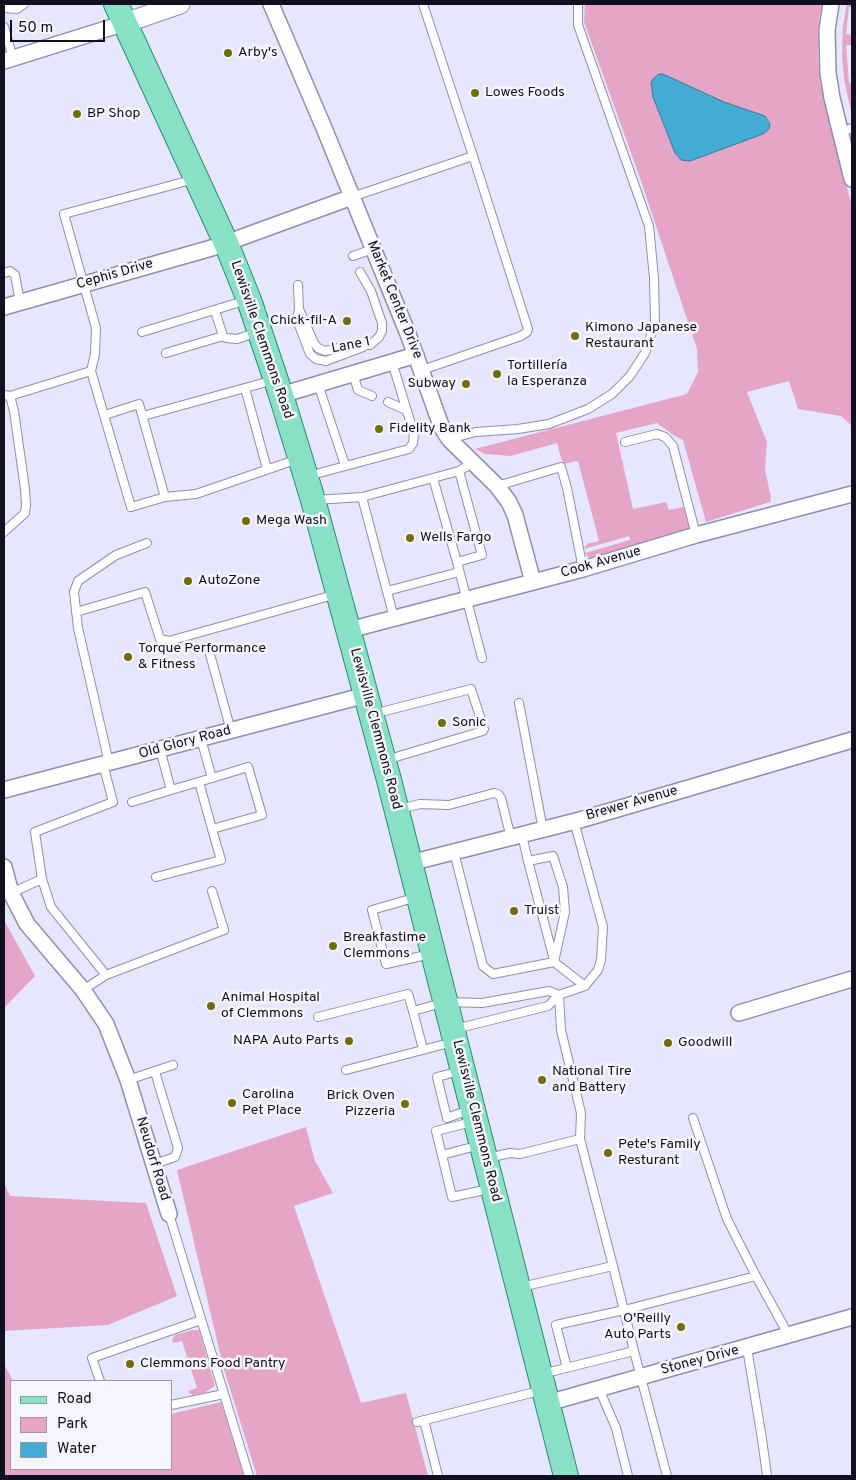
<!DOCTYPE html>
<html>
<head>
<meta charset="utf-8">
<style>
  body { margin:0 }
  #map { position:relative; width:856px; height:1480px; overflow:hidden; background:#e6e6fe; font-family:Overpass,sans-serif }
  canvas { display:block }
  .frame { position:absolute; inset:0; border:5px solid #11101e; pointer-events:none }
  .legend { position:absolute; left:10px; top:1380px; width:162px; height:90px; box-sizing:border-box; background:#f5f5fd; border:1px solid #9a99a4; margin:0; padding:6px 9px; list-style:none; font-size:15px; color:#11101e }
  .legend li { display:flex; align-items:center; gap:10px; height:25px }
  .legend b { width:25px; border:1px solid #9a99a4 }
  .scale { position:absolute; left:10px; top:20px; width:95px; height:22px; box-sizing:border-box; border:2px solid #11101e; border-top:0; padding-left:6px; font-size:15px; line-height:18px; white-space:nowrap; color:#11101e; -webkit-text-stroke:4px #f5f5fd; paint-order:stroke }
</style>
</head>
<body>
<div id="map">
<canvas width="856" height="1480"></canvas>
<div class="frame"></div>
<ul class="legend">
<li><b style="height:6px;background:#88e1c5"></b>Road</li>
<li><b style="height:14px;background:#e5a5c6"></b>Park</li>
<li><b style="height:14px;background:#44abd3"></b>Water</li>
</ul>
<div class="scale">50 m</div>
</div>
<script>
const ctx = document.querySelector('canvas').getContext('2d');
ctx.lineJoin = 'round';
function paint(path, color) { ctx.fillStyle = color; ctx.fill(path, 'evenodd'); }
const shape = rows => new Path2D(rows.map(r => 'M' + r).join(''));
function trace(path, color, width, dash) { ctx.strokeStyle = color; ctx.lineWidth = width; ctx.lineCap = dash ? 'butt' : 'round'; ctx.setLineDash(dash || []); ctx.stroke(path); }
function write(font, color, halo, rows, align = 'center') {
  ctx.font = font + ' Overpass,sans-serif'; ctx.lineWidth = 5; ctx.setLineDash([]); ctx.textBaseline = 'middle'; ctx.strokeStyle = halo; ctx.fillStyle = color; for (const [text, x, y, turn = 0] of rows) {
    ctx.save(); ctx.translate(x, y); ctx.rotate((+turn || 0) * Math.PI / 180); ctx.textAlign = isNaN(turn) ? turn : align; if (halo) ctx.strokeText(text, 0, 0); ctx.fillText(text, 0, 0); ctx.restore();
  }
}
const green = shape([
  [585,4,822,4,819,19,818,56,820,82,852,207,852,426,841,416,798,409,789,381,747,392,767,442,765,470,771,497,770,502,706,522,683,440,675,436,657,423,616,433,633,509,666,502,669,510,684,507,690,530,589,558,585,553,630,540,629,536,584,549,587,544,599,541,578,461,563,464,557,443,511,456,485,454,475,449,687,394,698,372,697,349,640,178,584,22],
  [651,87,724,102,765,116,769,129,763,134,690,161,677,157],
  [847,4,852,4,852,7,849,7,846,34,852,35,852,45,846,45,849,83,852,83,852,116,844,79,842,54,843,25],
  [4,920,35,976,4,1008],
  [306,1127,315,1161,333,1193,294,1206,361,1403,406,1393,428,1476,257,1476,223,1366,177,1170],
  [4,1183,10,1196,146,1203,177,1296,108,1325,4,1331],
  [193,1330,199,1330,215,1386,204,1393,194,1395,190,1394,188,1391,197,1388,182,1341,173,1343,172,1340,175,1335],
  [4,1364,13,1381,11,1381,11,1469,171,1469,171,1414,221,1402,244,1476,4,1476]
]);
const water = shape([
  [659,74,663,74,724,102,765,116,770,124,769,129,763,134,690,161,681,160,675,153,653,97,651,83,653,79,659,74]
]);
const service = shape([
  [423,4,473,156],
  [4,8,17,9,24,4],
  [4,27,13,58],
  [841,132,852,128],
  [352,197,473,156,528,329,527,332,521,336,422,370],
  [353,256,373,249],
  [4,273,10,271,15,275,20,302],
  [298,285,299,309,314,343,318,348,325,351,354,345,370,345,379,337,382,331,382,323,371,291,360,272],
  [299,309,297,320,310,354,316,359,326,361,363,347],
  [215,311,223,336,226,338,237,339,258,332],
  [142,332,247,300],
  [166,353,223,336],
  [353,374,358,390,372,396],
  [318,384,345,465],
  [245,388,267,469],
  [4,395,10,396,14,411,25,489,26,505,25,513,4,532],
  [10,396,91,371],
  [388,402,406,410],
  [105,415,139,404,165,497,131,507,91,371,95,354,96,328,64,214,195,179],
  [143,416,274,380],
  [449,439,476,432,518,429,549,424,588,409,612,394,630,376,645,353,655,323,654,278,649,226,578,25,578,4],
  [625,442,657,434,665,437,673,446,696,535],
  [459,471,482,555,457,562,482,658],
  [308,476,409,449,413,443,414,434,392,362],
  [433,478,457,562],
  [497,486,561,467,567,488,583,569],
  [165,497,196,494,298,459],
  [362,497,394,618],
  [315,500,362,497,459,471,472,463],
  [387,591,459,572],
  [76,612,145,592,160,639,169,641,337,594],
  [208,647,231,731],
  [519,703,543,830],
  [373,714,471,689,484,729,483,731,386,760],
  [160,749,171,790,212,778,201,739],
  [109,763,78,628,74,592,78,581,116,555,147,543],
  [103,764,113,802,35,832,42,879,51,907,106,975],
  [199,782,212,829],
  [132,802,171,790],
  [399,809,420,804,449,805,494,793,498,794,501,798,511,838],
  [522,835,528,861,553,856,563,887,565,912,554,962],
  [454,852,483,966,493,974,554,962,585,986],
  [528,861,554,960],
  [156,877,221,860,212,829,262,815,248,767,212,778],
  [11,893,42,879],
  [417,897,372,910,386,964,431,954],
  [83,990,106,975,224,930,212,891],
  [559,995,561,1030,581,1113,580,1139],
  [318,1017,408,994,413,1011],
  [455,1029,548,1006,559,995,585,986,598,970,601,960,603,927,574,821],
  [423,1049,413,1011,446,1002,482,1003,549,991,559,995],
  [346,1070,453,1042],
  [460,1071,437,1077,447,1118,469,1110],
  [128,1080,173,1065],
  [693,1118,727,1219,756,1276],
  [472,1122,436,1131,442,1155,480,1145],
  [442,1155,452,1197,489,1189],
  [488,1158,510,1153,520,1154,580,1139,614,1270,634,1351,542,1374],
  [154,1164,175,1157,178,1148,155,1072],
  [169,1214,249,1476],
  [521,1287,613,1266],
  [747,1348,762,1439,767,1476],
  [634,1351,667,1476],
  [567,1368,556,1325,624,1310,756,1276,789,1336],
  [100,1381,92,1358,201,1320],
  [601,1388,603,1398,616,1428,628,1476],
  [171,1405,224,1394],
  [424,1420,438,1476],
  [417,1422,543,1390]
]);
const minor = shape([
  [271,4,324,128,408,334,442,428,449,439,497,486,509,502,515,515,533,582],
  [831,4,827,30,828,73,832,98,852,179],
  [4,61,125,23],
  [4,307,215,247,352,197],
  [281,395,416,355],
  [349,630,583,569,696,535,852,494],
  [4,790,366,695],
  [410,863,580,820,852,740],
  [4,867,11,893,27,924,83,990,106,1024,128,1080,169,1214],
  [739,1013,852,979],
  [548,1403,852,1317]
]);
const tertiary = shape([
  [125,23,180,4]
]);
const primary = shape([
  [116,4,226,243,249,300,281,395,313,500,389,780,566,1476]
]);
const markers = [
  [228,53,5,"#716d0b"],
  [475,93,5,"#716d0b"],
  [77,114,5,"#716d0b"],
  [347,321,5,"#716d0b"],
  [575,336,5,"#716d0b"],
  [497,374,5,"#716d0b"],
  [466,384,5,"#716d0b"],
  [379,429,5,"#716d0b"],
  [246,521,5,"#716d0b"],
  [410,538,5,"#716d0b"],
  [188,581,5,"#716d0b"],
  [128,657,5,"#716d0b"],
  [442,723,5,"#716d0b"],
  [514,911,5,"#716d0b"],
  [333,946,5,"#716d0b"],
  [211,1006,5,"#716d0b"],
  [349,1041,5,"#716d0b"],
  [668,1043,5,"#716d0b"],
  [542,1080,5,"#716d0b"],
  [232,1103,5,"#716d0b"],
  [405,1104,5,"#716d0b"],
  [608,1153,5,"#716d0b"],
  [681,1327,5,"#716d0b"],
  [130,1364,5,"#716d0b"]
];
const poiNames = [
  ["Arby's",238,53],
  ["Lowes Foods",485,93],
  ["BP Shop",87,114],
  ["Chick-fil-A",337,321,"right"],
  ["Kimono Japanese",585,328],
  ["Restaurant",585,344],
  ["Tortillería",507,366],
  ["la Esperanza",507,382],
  ["Subway",456,384,"right"],
  ["Fidelity Bank",389,429],
  ["Mega Wash",256,521],
  ["Wells Fargo",420,538],
  ["AutoZone",198,581],
  ["Torque Performance",138,649],
  ["& Fitness",138,665],
  ["Sonic",452,723],
  ["Truist",524,911],
  ["Breakfastime",343,938],
  ["Clemmons",343,954],
  ["Animal Hospital",221,998],
  ["of Clemmons",221,1014],
  ["NAPA Auto Parts",339,1041,"right"],
  ["Goodwill",678,1043],
  ["National Tire",552,1072],
  ["and Battery",552,1088],
  ["Carolina",242,1095],
  ["Pet Place",242,1111],
  ["Brick Oven",395,1096,"right"],
  ["Pizzeria",395,1112,"right"],
  ["Pete's Family",618,1145],
  ["Resturant",618,1161],
  ["O'Reilly",671,1319,"right"],
  ["Auto Parts",671,1335,"right"],
  ["Clemmons Food Pantry",140,1364]
];
const streetNames = [
  ["Cephis Drive",115,275,-16],
  ["Market Center Drive",394,300,68],
  ["Lewisville Clemmons Road",261,340,71],
  ["Lane 1",351,346,-11],
  ["Cook Avenue",601,563,-16],
  ["Lewisville Clemmons Road",375,729,75],
  ["Old Glory Road",185,743,-15],
  ["Brewer Avenue",632,804,-16],
  ["Lewisville Clemmons Road",476,1121,76],
  ["Neudorf Road",152,1159,73],
  ["Stoney Drive",700,1361,-15]
];
paint(green, '#e5a5c6');
paint(water, '#44abd3');
trace(water, '#357c9d', 1);
trace(service, '#8f8eb2', 10);
trace(minor, '#8f8eb2', 18);
trace(tertiary, '#8f8eb2', 21);
trace(primary, '#2a8b71', 26);
trace(service, '#fff', 8);
trace(minor, '#fff', 15);
trace(tertiary, '#fff', 19);
trace(primary, '#88e1c5', 24);
for (const [x, y, r, color] of markers) { const dot = new Path2D(); dot.arc(x, y, r, 0, 2 * Math.PI); ctx.fillStyle = color; ctx.fill(dot); trace(dot, '#f5f5fd', 2); }
write('14px', '#11101e', '#f5f5fd', poiNames, 'left');
write('14px', '#11101e', '#f5f5fd', streetNames);
</script>
</body>
</html>
